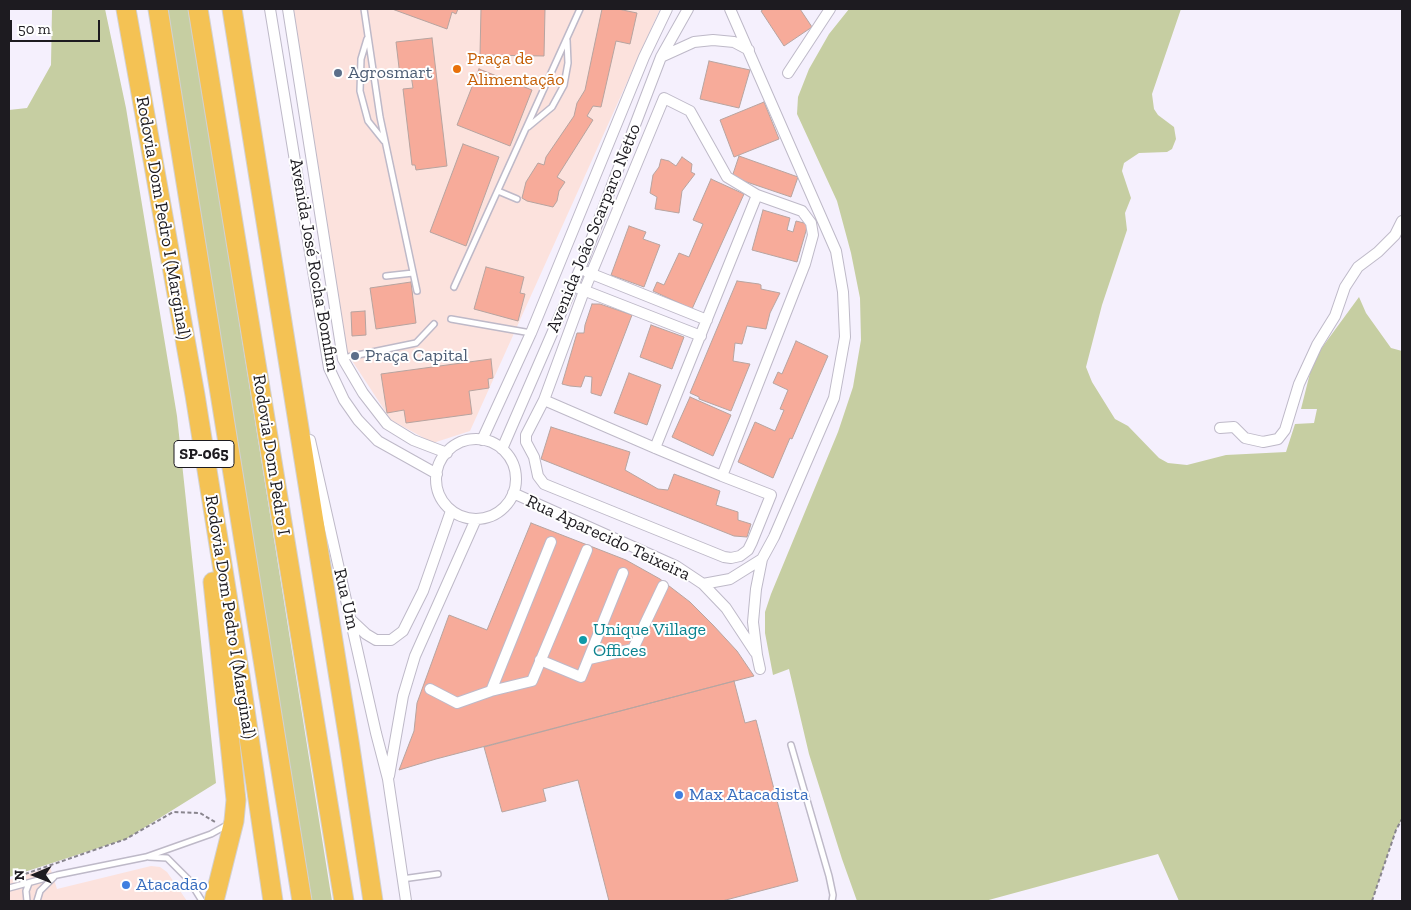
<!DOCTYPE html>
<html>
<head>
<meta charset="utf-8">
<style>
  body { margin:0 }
  #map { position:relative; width:1411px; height:910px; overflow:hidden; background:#f5f0fd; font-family:"Zilla Slab",serif }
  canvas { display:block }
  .frame { position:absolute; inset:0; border:10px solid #1d1b20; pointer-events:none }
  .north { position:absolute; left:10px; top:850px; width:50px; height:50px; -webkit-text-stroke:4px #fff; paint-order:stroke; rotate:269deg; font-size:14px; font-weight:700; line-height:20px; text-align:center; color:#1d1b20 }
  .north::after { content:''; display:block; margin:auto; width:18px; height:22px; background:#1d1b20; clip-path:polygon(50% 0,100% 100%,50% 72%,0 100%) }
  .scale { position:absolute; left:10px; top:20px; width:90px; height:22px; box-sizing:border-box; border:2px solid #1d1b20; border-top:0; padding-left:6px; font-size:15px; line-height:18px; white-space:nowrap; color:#1d1b20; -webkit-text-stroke:4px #fff; paint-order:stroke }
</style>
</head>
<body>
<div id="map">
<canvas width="1411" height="910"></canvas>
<div class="frame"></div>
<div class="north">N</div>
<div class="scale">50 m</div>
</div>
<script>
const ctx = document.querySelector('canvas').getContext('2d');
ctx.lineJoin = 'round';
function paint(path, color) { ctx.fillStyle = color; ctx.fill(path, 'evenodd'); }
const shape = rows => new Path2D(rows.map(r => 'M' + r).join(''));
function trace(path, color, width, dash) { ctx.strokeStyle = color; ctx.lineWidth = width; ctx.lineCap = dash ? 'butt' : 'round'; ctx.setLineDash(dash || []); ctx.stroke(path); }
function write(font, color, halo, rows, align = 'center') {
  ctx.font = font + ' "Zilla Slab",serif'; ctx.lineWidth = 4; ctx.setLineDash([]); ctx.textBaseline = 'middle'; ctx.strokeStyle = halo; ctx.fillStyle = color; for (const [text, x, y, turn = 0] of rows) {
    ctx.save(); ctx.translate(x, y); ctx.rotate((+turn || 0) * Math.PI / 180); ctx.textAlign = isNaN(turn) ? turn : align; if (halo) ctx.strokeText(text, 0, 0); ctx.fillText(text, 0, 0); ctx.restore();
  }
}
const commercial = shape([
  [291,9,660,9,470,431,433,443,391,420,347,353],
  [151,866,160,867,167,872,187,901,9,901,9,880,50,867,57,889]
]);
const green = shape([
  [52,9,105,9,126,108,177,416,216,783,126,839,9,877,9,110,27,108,51,65],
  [167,9,189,9,332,901,312,901],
  [849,9,1181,9,1152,94,1154,109,1158,115,1174,127,1176,139,1172,149,1167,152,1139,153,1124,163,1122,171,1131,198,1125,213,1127,230,1102,305,1086,367,1092,382,1115,419,1128,426,1159,458,1168,463,1187,465,1226,455,1286,452,1295,424,1314,423,1317,409,1301,409,1310,373,1318,353,1359,297,1366,313,1391,348,1402,351,1402,819,1396,830,1372,901,1179,901,1158,854,985,901,857,901,842,859,809,754,789,669,773,675,765,633,765,612,771,594,838,432,853,387,861,340,860,298,851,253,837,201,797,114,798,97,809,69,829,34]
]);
const building = shape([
  [392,9,458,9,456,14,452,12,447,29,392,9],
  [481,9,545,9,544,56,480,55,481,9],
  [602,9,618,9,637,13,630,44,616,41,601,107,593,106,587,116,593,120,557,177,565,182,559,191,557,201,553,207,527,201,522,198,526,182,538,163,544,165,546,157,574,116,577,103,585,90,602,9],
  [764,9,800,9,812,27,784,46,761,11,764,9],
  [432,38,447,166,416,170,415,165,412,165,403,89,413,88,411,75,400,76,396,42,432,38],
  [709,61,750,70,739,108,700,99,709,61],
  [479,69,532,90,510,146,457,125,479,69],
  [764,102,779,139,734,157,720,120,764,102],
  [463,144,499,157,466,246,430,232,463,144],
  [739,156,798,177,791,197,732,177,739,156],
  [682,157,692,164,691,172,695,174,682,191,679,213,655,209,657,197,650,193,653,175,659,167,661,159,669,161,676,166,682,157],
  [711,179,744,194,692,309,653,291,657,282,664,285,679,253,689,257,703,224,693,220,711,179],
  [763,210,790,218,787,230,793,232,796,221,808,224,797,262,752,250,763,210],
  [629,226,646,232,643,239,660,245,644,287,611,275,629,226],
  [486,267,524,277,520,293,525,294,518,321,474,309,486,267],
  [737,281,759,284,761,285,761,289,780,293,770,313,766,329,747,326,742,344,735,343,733,361,750,364,731,411,699,399,699,397,690,393,737,281],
  [411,282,416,323,376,329,370,288,411,282],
  [592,304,600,304,632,315,601,396,591,393,592,377,585,376,581,387,570,386,562,384,577,333,584,333,585,325,592,304],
  [365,311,366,335,352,336,351,312,365,311],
  [651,325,684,337,672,369,640,357,651,325],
  [796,341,828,356,792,439,790,438,773,478,738,462,755,422,775,431,784,410,780,409,788,390,773,383,778,372,782,374,796,341],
  [491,359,493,378,488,379,489,388,469,391,472,414,406,423,404,410,387,413,381,374,491,359],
  [629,373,661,385,647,425,614,413,629,373],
  [690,397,731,415,713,456,672,437,690,397],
  [551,427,630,452,625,470,658,489,668,490,674,474,720,491,716,505,738,512,738,520,751,524,747,537,734,536,541,459,551,427],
  [531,523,626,560,660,579,690,602,713,625,737,651,754,676,436,759,399,770,414,731,417,703,449,615,487,630,531,523],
  [734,681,745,723,756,720,798,881,722,901,609,901,578,780,543,789,546,801,502,812,484,747,734,681]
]);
const path = shape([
  [25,874,126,839,173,812,200,813,215,822],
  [1372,901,1396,830,1402,819]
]);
const lane = shape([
  [364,9,380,117,417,291],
  [367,39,361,59,360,91,368,121,384,141],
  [528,127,552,107,564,85,568,63,567,40],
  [498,191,517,199],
  [386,276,413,273],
  [454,287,580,9],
  [451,319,531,333],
  [343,358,416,343,434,324],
  [791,745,829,876,833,895,832,901],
  [149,857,167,858,189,880,202,901],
  [402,879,438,874],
  [9,888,57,875,146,857,211,834,227,825],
  [27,901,26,891,29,883],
  [37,901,40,891,54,877]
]);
const street = shape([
  [270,9,329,368,344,400,358,420,378,441,437,474],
  [288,9,343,359,363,393,387,424,413,440,447,453],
  [730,9,836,251,843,292,845,337,834,398,774,537,762,559,756,589,753,622,757,655,760,669],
  [661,57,694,42,713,40,734,42,749,50],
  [788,73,830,9],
  [587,272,707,320],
  [578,288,701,336],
  [544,400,655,448,722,476,771,495,752,542,748,550,740,556,731,558,724,557,544,484,538,476,534,457,526,442,526,435,544,400,584,291,664,98,690,111,727,177,757,195,802,211,811,223,813,235,805,264,722,476],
  [1220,428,1234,427,1245,438,1263,442,1278,439,1285,430,1299,384,1317,345,1335,316,1345,287,1358,267,1378,252,1395,235,1402,221],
  '436 479a40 40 0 1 1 80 0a40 40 0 1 1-80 0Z',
  [310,440,376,733,388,779,406,901],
  [482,440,531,333,644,57,667,9],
  [655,448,757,195],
  [502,449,580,269,661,57,688,9],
  [513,493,676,566,703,584,726,608,755,652],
  [703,584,730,579,762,559],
  [350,619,366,634,376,640,391,640,403,631,423,591,451,511],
  [589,659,633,649,663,586],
  [540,660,581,677,623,573],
  [430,689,457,703,491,691,532,681,587,550],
  [491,691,551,542],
  [389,776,403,696,415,656,476,519]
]);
const highway = shape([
  [126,9,195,395,240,676,273,901],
  [158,9,302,901],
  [198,9,344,901],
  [232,9,349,741,373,901],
  [213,582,236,800,234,821,214,901]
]);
const markers = [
  [457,69,5,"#e8710a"],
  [338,73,5,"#5c6f8a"],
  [355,356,5,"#5c6f8a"],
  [583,640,5,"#0f9aa8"],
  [679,795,5,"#3f7fe0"],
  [126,885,5,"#3f7fe0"]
];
const shields = [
  [204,454,60]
];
const shieldNames = [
  ["SP-065",204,454]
];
const foodNames = [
  ["Praça de",467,59],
  ["Alimentação",467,80]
];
const serviceNames = [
  ["Agrosmart",348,73],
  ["Praça Capital",365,356]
];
const streetNames = [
  ["Rodovia Dom Pedro I (Marginal)",163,218,80],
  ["Avenida João Scarparo Netto",594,228,-68],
  ["Avenida José Rocha Bomfim",314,265,80],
  ["Rodovia Dom Pedro I",271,455,81],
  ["Rua Aparecido Teixeira",608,538,25],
  ["Rua Um",346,599,77],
  ["Rodovia Dom Pedro I (Marginal)",230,617,81]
];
const cultureNames = [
  ["Unique Village",593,630],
  ["Offices",593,651]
];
const shopNames = [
  ["Max Atacadista",689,795],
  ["Atacadão",136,885]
];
paint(commercial, '#fce2dd');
paint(green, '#c6cea2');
paint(building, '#f7ab9a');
trace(building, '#b7a4a0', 1);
trace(lane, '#beb9c8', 8);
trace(street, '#beb9c8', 12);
trace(highway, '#d2d1d2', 21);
trace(path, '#89858e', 2, [4, 2.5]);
trace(lane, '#fff', 5);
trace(street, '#fff', 10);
trace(highway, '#f4c254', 19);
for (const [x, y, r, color] of markers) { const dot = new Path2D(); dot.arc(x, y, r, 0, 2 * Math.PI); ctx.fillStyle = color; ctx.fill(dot); trace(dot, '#fff', 2); }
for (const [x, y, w] of shields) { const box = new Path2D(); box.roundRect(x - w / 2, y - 13.5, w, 27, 4); ctx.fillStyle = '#fff'; ctx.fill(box); trace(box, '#1d1b20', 1); }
write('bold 16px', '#1d1b20', null, shieldNames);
write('18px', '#c56008', '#fff', foodNames, 'left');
write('18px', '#4e5e75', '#fff', serviceNames, 'left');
write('18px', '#1d1b20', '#fff', streetNames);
write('18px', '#0d838f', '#fff', cultureNames, 'left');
write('18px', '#366cbe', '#fff', shopNames, 'left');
</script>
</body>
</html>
